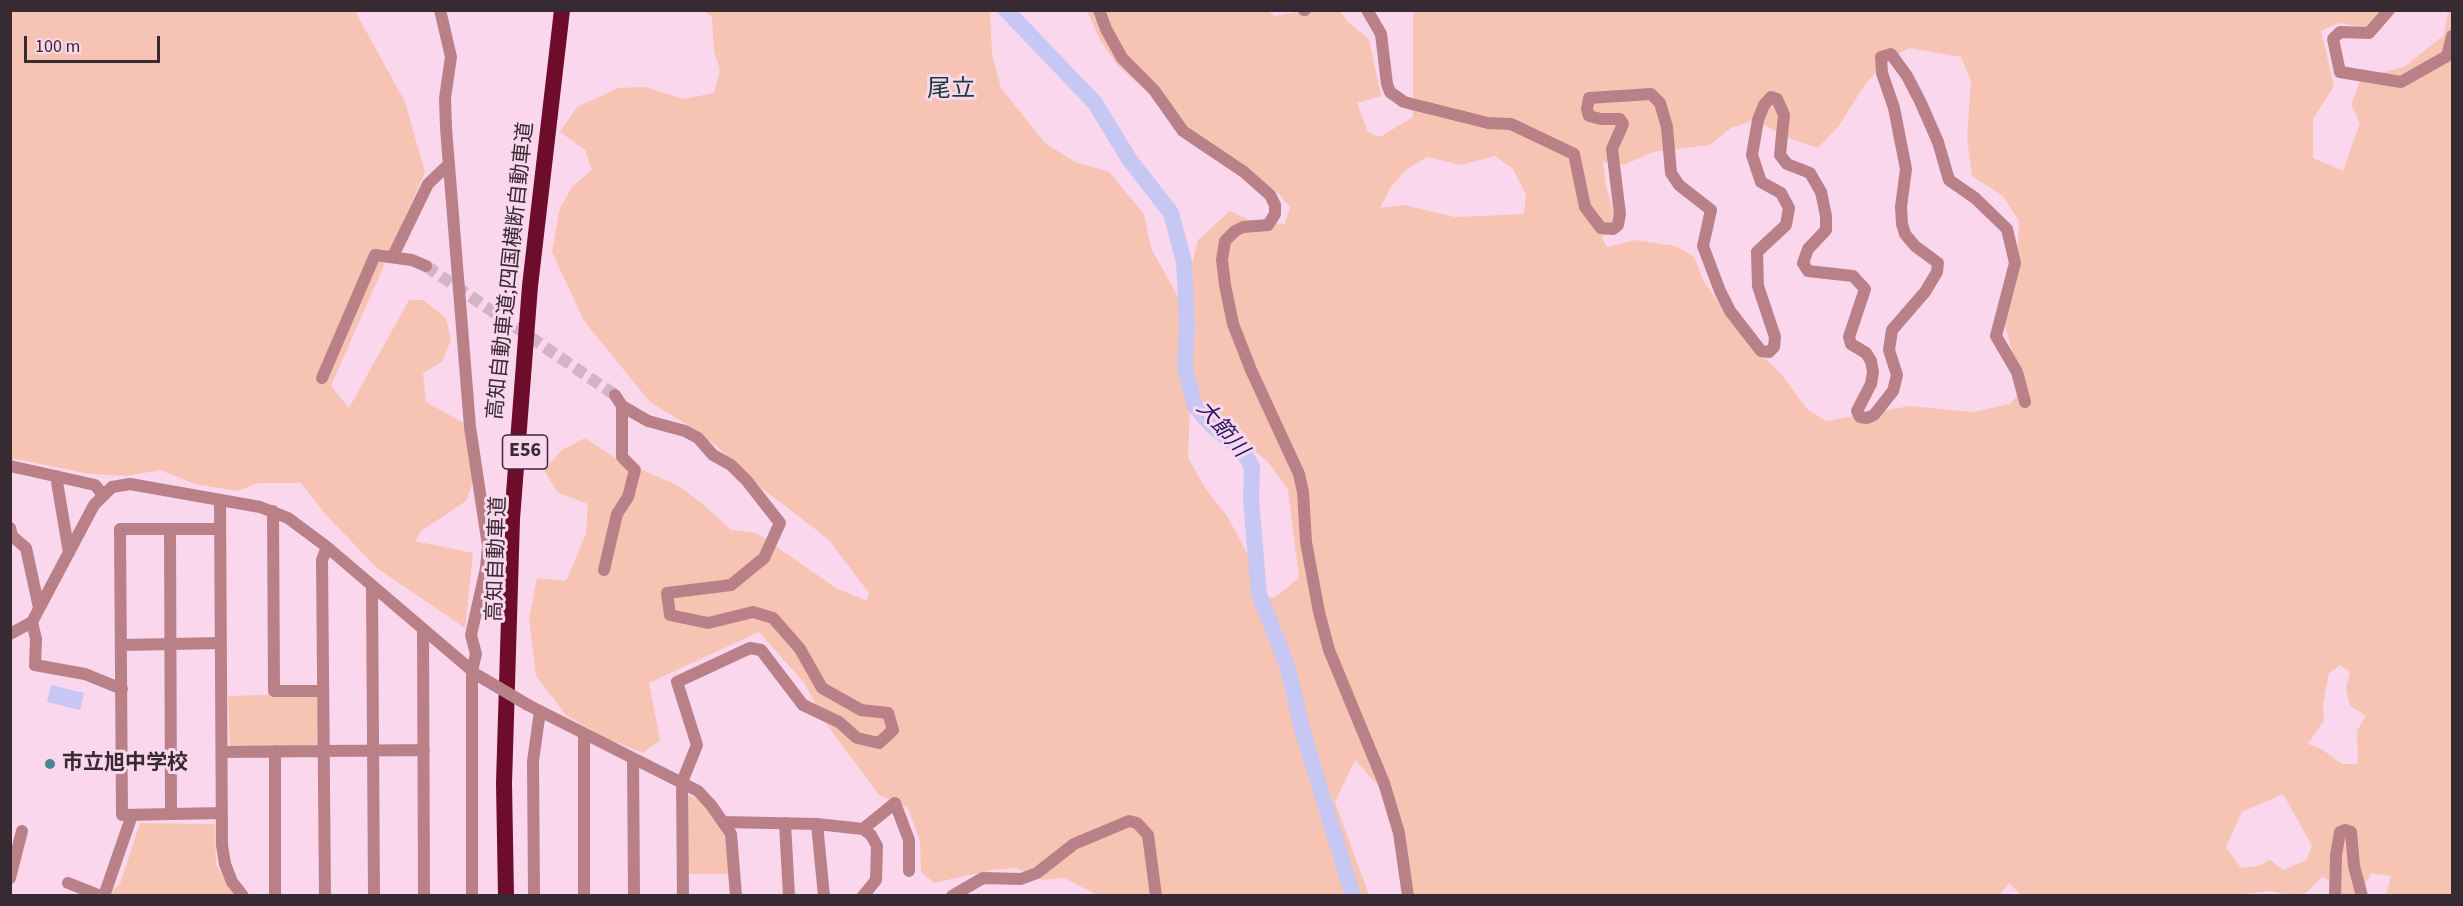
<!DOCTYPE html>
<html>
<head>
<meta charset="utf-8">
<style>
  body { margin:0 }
  #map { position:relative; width:2463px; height:906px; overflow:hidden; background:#fad7ec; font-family:"Source Sans 3",sans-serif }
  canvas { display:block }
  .frame { position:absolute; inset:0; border:12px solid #372a32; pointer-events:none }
  .scale { position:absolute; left:24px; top:36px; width:136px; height:27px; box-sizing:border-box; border:3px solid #372a32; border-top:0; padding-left:8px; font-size:18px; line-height:21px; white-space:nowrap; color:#372a32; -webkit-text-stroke:4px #fad7ec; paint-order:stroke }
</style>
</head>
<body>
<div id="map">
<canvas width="2463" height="906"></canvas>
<div class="frame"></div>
<div class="scale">100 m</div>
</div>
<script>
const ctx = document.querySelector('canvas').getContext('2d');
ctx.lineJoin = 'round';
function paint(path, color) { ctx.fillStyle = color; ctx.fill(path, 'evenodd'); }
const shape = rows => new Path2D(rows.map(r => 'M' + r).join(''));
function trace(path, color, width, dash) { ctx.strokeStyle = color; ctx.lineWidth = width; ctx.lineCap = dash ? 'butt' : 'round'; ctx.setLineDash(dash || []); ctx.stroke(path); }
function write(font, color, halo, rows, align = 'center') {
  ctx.font = font + ' "Source Sans 3","Noto Sans JP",sans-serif'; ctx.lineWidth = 6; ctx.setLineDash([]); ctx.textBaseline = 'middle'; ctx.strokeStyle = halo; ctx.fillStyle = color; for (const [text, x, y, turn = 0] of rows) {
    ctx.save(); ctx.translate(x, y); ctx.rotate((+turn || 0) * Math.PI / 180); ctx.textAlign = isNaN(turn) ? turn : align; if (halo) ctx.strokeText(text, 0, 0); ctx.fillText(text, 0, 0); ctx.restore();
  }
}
const green = shape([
  [1266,10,1275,16,1303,11,1340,11,1348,22,1369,39,1381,96,1357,103,1368,132,1380,137,1413,117,1413,11,2382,11,2379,30,2339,23,2321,31,2334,86,2313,119,2313,158,2343,171,2360,123,2351,105,2361,78,2404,67,2444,35,2448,11,2452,11,2452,895,2386,895,2391,876,2371,873,2360,896,2342,895,2336,884,2322,877,2307,892,2295,896,2270,891,2227,896,2022,896,2009,883,1999,896,1406,895,1407,874,1384,792,1355,760,1335,802,1369,895,1097,895,1064,878,1042,880,1016,868,992,870,934,883,921,872,920,841,908,808,879,795,825,722,805,684,759,632,649,683,660,740,643,753,603,737,566,715,536,676,529,618,537,578,566,581,586,534,588,504,557,492,544,470,562,450,585,438,617,459,679,486,705,506,731,530,757,533,836,588,867,601,869,593,828,539,746,476,718,447,686,424,650,402,584,321,552,252,560,208,572,187,592,170,585,150,560,132,577,107,618,88,645,87,684,99,714,93,720,69,714,52,712,17,705,11,990,11,992,54,1001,88,1045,143,1075,162,1109,172,1144,214,1151,248,1182,304,1198,240,1230,211,1255,223,1285,224,1290,207,1278,193,1209,151,1190,130,1117,65,1100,40,1087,11],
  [1909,48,1961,57,1971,80,1967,137,1972,176,2003,196,2019,221,2017,259,2005,326,2023,388,2010,404,1972,412,1910,406,1826,421,1808,410,1781,374,1762,356,1727,315,1703,280,1694,257,1676,246,1634,240,1607,247,1602,238,1618,226,1606,186,1603,162,1624,165,1653,152,1710,145,1731,128,1755,120,1791,139,1818,148,1838,127,1866,83,1889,59],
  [1495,156,1513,169,1526,195,1524,214,1455,217,1404,205,1380,208,1391,187,1407,169,1419,162,1428,157,1461,165],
  [1191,379,1207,410,1269,463,1288,490,1299,578,1274,598,1251,595,1251,560,1227,516,1205,488,1188,457],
  [2340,665,2350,672,2346,689,2350,706,2366,716,2357,731,2358,764,2342,764,2320,748,2308,744,2324,720,2323,704,2329,673],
  [2283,794,2312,846,2306,860,2283,870,2270,860,2258,866,2241,868,2226,847,2242,812],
  [11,11,355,11,405,102,425,172,331,386,349,408,409,300,423,300,446,318,451,340,442,362,423,373,426,402,464,423,480,462,466,501,421,531,415,541,473,553,465,628,377,568,326,515,301,483,258,483,237,491,195,484,160,470,127,476,90,474,11,458],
  [321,693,321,746,230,748,228,696],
  [690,795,703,803,726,839,729,874,688,874,684,798],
  [140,823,215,824,216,864,233,895,107,896,120,884]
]);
const water = shape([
  [51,685,84,693,80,710,47,702]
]);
const river = shape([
  [1006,10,1095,103,1129,159,1171,213,1184,262,1187,322,1185,368,1195,406,1212,426,1242,450,1252,467,1251,500,1259,594,1288,668,1302,729,1353,896]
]);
const minorTunnel = shape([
  [426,266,615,395]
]);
const minor = shape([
  [440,10,451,57,445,98,446,128,470,427,488,546,486,568,471,635,476,654,472,671,472,896],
  [1099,10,1106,29,1122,58,1154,90,1183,131,1244,172,1270,195,1275,205,1275,214,1268,225,1243,227,1235,231,1225,241,1222,260,1225,285,1233,324,1251,370,1299,474,1303,492,1306,542,1319,612,1329,650,1384,783,1399,833,1408,896],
  [1304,10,1305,10],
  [1367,10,1381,34,1387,84,1390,92,1404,102,1488,123,1511,124,1574,154,1585,207,1601,228,1613,229,1618,225,1620,214,1612,149,1623,124,1620,119,1601,119,1589,116,1587,109,1589,98,1651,94,1660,103,1667,127,1671,173,1679,185,1711,210,1703,246,1720,291,1730,311,1761,351,1769,352,1774,347,1775,337,1758,286,1757,252,1786,225,1789,208,1781,193,1761,182,1752,155,1758,120,1764,105,1771,97,1777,99,1784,115,1780,155,1787,164,1810,173,1821,192,1826,216,1826,230,1808,249,1803,263,1808,271,1853,276,1865,289,1849,337,1851,344,1866,353,1871,361,1873,372,1871,384,1857,411,1860,417,1867,418,1874,415,1893,391,1897,375,1889,350,1892,330,1925,292,1937,272,1938,263,1915,246,1905,234,1902,224,1901,207,1906,169,1894,108,1882,73,1881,57,1891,54,1907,76,1920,101,1938,142,1949,180,1975,198,2007,229,2015,263,1996,336,2017,372,2025,402],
  [2389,10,2369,33,2340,32,2333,39,2340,72,2401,82,2447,56,2452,36],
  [393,256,428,184,449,164],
  [322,378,375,255,412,260,426,266],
  [615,395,622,406,648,421,685,431,698,438,713,455,731,465,747,481,780,523,764,558,731,585,667,593,670,615,708,623,753,612,773,618,800,649,822,688,861,710,888,713,893,730,879,743,857,738,839,722,803,705,761,650,750,648,677,682,697,745,682,782,683,896],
  [10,466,95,485,103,495],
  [56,476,69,553],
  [220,500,222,845,225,864,232,882,243,896],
  [273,511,274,691,323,691],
  [10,528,12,536,26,548,39,608],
  [170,529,171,813],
  [220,529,120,529,122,815,222,813],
  [604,570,617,514,628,497,635,470,622,457,622,406],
  [372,586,374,896],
  [32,622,36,639,35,665,85,674,122,689],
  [423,630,424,896],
  [10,634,32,622,94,505,112,487,130,484,260,507,288,518,327,547,476,674],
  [122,645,221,643],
  [528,705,698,791,711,805,731,834,736,896],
  [584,735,584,896],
  [222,752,424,750],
  [633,758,634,896],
  [723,822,817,824,863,829,871,835,877,846,876,880,863,896],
  [785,823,789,896],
  [817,824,824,896],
  [863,829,895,803,909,840,909,871],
  [10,878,22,831],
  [68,883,101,896],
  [104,896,132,815],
  [275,896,275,751],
  [325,896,322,560,327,547],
  [534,896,533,761,540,711],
  [952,896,983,878,1021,879,1037,873,1074,844,1129,821,1137,823,1148,835,1156,896],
  [2335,896,2336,855,2340,832,2345,830,2351,832,2354,866,2362,896]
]);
const highway = shape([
  [506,896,504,783,512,519,530,286,562,10]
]);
const minorBridge = shape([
  [479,676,528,705]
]);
const markers = [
  [50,764,6,"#428a8c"]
];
const shields = [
  [525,452,45]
];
const shieldNames = [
  ["E56",525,452]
];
const streetNames = [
  ["高知自動車道;四国横断自動車道",512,271,-84],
  ["高知自動車道",498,559,-88]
];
const poiNames = [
  ["市立旭中学校",62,764]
];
const waterNames = [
  ["大節川",1221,430,49]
];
const quarterNames = [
  ["尾立",951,91]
];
paint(green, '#f7c4b4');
paint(water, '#c6c7f3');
trace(river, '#c6c7f3', 16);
trace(minorTunnel, '#d3b4c7', 12, [12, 6]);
trace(minor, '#ba8088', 12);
trace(highway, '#6d0c2b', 16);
trace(minorBridge, '#ba8088', 12);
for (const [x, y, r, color] of markers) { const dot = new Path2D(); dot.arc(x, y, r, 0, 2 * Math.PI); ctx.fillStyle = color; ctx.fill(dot); trace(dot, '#fad7ec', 2); }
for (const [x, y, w] of shields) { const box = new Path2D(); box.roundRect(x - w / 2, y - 17, w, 34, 4.5); ctx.fillStyle = '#fad7ec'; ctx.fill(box); trace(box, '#372a32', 1.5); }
write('bold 20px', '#372a32', null, shieldNames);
write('21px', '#372a32', '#fad7ec', streetNames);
write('bold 21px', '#372a32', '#fad7ec', poiNames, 'left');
write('italic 22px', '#281969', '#fad7ec', waterNames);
write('24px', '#173a3b', '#fad7ec', quarterNames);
</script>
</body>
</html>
